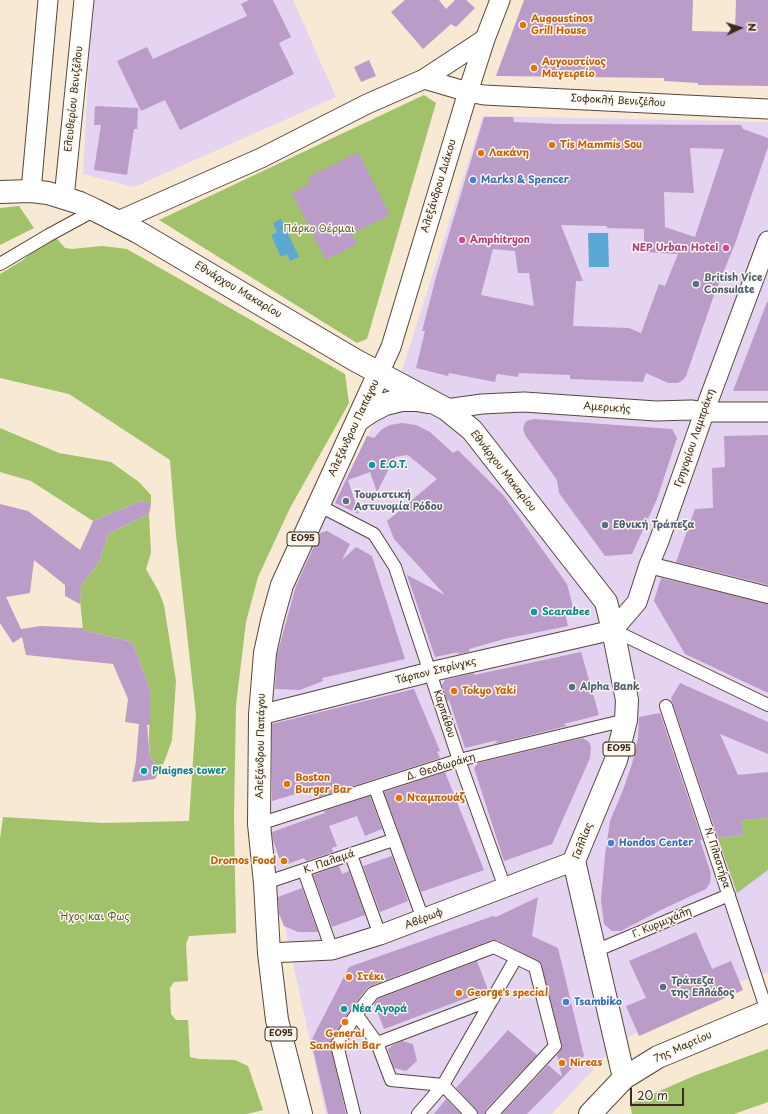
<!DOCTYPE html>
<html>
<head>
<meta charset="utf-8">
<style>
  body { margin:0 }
  #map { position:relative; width:768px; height:1114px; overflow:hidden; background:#f7e9d3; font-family:"Playpen Sans",sans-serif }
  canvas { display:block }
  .north { position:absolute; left:720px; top:8px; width:40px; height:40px; -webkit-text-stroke:3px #fbf7ec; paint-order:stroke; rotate:86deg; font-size:11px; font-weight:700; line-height:16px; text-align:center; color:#3b2a1e }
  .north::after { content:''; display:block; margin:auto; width:14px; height:18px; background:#3b2a1e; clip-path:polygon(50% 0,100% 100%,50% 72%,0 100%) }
  .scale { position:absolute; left:630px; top:1088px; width:54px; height:18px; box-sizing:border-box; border:2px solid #3b2a1e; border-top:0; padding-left:5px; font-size:12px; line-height:14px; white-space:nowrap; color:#3b2a1e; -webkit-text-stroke:3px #fbf7ec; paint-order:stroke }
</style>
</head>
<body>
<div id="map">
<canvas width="768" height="1114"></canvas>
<div class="north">N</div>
<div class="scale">20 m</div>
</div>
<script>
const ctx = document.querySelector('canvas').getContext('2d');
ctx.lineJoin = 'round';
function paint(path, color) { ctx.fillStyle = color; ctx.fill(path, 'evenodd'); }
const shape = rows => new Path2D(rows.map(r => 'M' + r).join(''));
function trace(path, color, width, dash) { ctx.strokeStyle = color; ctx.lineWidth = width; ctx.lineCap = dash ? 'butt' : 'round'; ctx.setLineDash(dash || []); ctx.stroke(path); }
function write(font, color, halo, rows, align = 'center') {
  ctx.font = font + ' "Playpen Sans",sans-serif'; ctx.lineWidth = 3; ctx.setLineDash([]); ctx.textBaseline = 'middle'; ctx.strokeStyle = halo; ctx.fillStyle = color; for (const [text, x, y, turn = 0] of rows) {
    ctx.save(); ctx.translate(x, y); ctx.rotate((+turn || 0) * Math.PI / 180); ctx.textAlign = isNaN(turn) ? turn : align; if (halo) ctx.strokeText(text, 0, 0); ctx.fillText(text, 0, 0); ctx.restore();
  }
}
const built = shape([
  [92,0,293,0,336,97,134,187,83,174],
  [483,116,768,122,768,972,733,984,619,1042,552,1114,326,1114,273,872,270,709,275,657,301,560,401,374]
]);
const green = shape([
  [424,95,436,103,367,339,357,343,159,220],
  [19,206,34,228,0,245,0,208],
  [53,234,65,248,72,249,102,246,127,249,345,374,349,403,290,508,258,577,246,622,236,705,234,816,236,933,189,936,186,944,188,981,174,982,170,988,171,1014,176,1020,188,1020,190,1057,199,1059,235,1060,248,1066,263,1110,247,1114,0,1114,0,839,3,817,102,823,189,821,196,715,176,535,170,460,69,394,0,378,0,274,23,260],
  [0,428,59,453,111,462,139,482,151,495,151,504,141,501,93,521,31,481,0,472],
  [149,514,151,553,146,569,159,592,164,605,176,681,172,740,165,760,155,779,155,763,150,757,149,741,150,689,132,642,83,630,80,600,81,586,99,562,108,534],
  [768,818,768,870,737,893,718,838,743,835,741,820],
  [768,1049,768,1102,734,1114,632,1114,630,1104,696,1075]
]);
const water = shape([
  [281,219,299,257,290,261,287,254,281,257,271,235,277,232,273,223],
  [588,233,608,233,609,267,589,267]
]);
const building = shape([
  [249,0,273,0,291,37,279,43,294,74,180,130,165,100,141,111,117,61,147,47,153,59,247,16,241,4],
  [405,0,439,0,446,9,455,0,466,0,475,8,456,27,451,24,423,49,391,12],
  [524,0,693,0,692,31,735,32,736,0,768,0,768,86,698,85,698,83,664,81,664,78,496,76],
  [369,60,376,76,361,82,354,67],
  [95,106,138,108,137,129,134,129,127,175,94,170,101,125,94,125],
  [484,117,513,117,514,122,556,124,741,125,743,129,768,138,768,147,736,241,713,298,686,376,683,380,678,383,668,383,646,373,643,382,570,379,570,375,519,373,518,377,497,374,495,382,449,373,448,376,416,368,425,331,422,331,436,277],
  [690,148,724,149,695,237,665,227,664,192,694,193],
  [561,225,607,226,607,228,644,229,644,252,678,254,665,286,659,284,641,333,629,328,573,326,576,281,583,281],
  [493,249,515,251,518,273,529,273,534,306,481,295],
  [358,152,390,215,352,234,357,244,326,260,292,193,310,184,307,178],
  [767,302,768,302,768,391,733,391],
  [534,419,672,429,677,438,657,499,632,554,605,556,559,493,557,480,525,435,523,428,526,421],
  [402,423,416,425,430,432,453,453,458,450,504,496,567,584,574,611,565,613,568,626,504,639,469,649,469,652,457,654,459,652,435,657,407,575,445,595,394,539,387,521,437,479,408,455,395,457,377,492,370,472,348,480,359,514,335,503,367,436,374,438,381,430,390,425],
  [768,435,768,585,676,562,695,509,713,508,712,468,725,467,724,436],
  [141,501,151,504,149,514,108,534,99,562,81,586,80,604,65,596,65,585,34,560,30,593,6,597,21,629,41,626,83,628,83,630,132,642,150,689,150,725,147,725,150,757,155,763,155,779,132,782,136,761,139,724,125,722,128,699,113,664,26,655,22,637,13,643,0,623,0,504,28,511,80,550,93,521],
  [327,531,350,544,342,560,356,547,372,556,405,659,322,678,323,681,300,690,275,689,277,655,296,586,320,533],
  [661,578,768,604,768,693,685,654,654,601],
  [581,652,599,715,564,724,567,726,494,744,498,740,465,748,449,700,447,701,442,685,445,680,474,673,474,675],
  [680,683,768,722,768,754,720,734,738,775,768,772,768,818,741,820,743,835,718,838,671,698],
  [414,689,440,751,437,752,440,758,319,797,316,788,272,801,272,724],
  [660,713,702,840,700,840,711,874,710,883,706,889,661,910,621,931,612,931,604,924,601,900,605,855,610,821,623,790,632,764,638,738,639,717],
  [583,738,589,742,591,747,590,758,552,844,504,861,474,768,478,763],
  [445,772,484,870,421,892,384,792],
  [370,796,382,829,365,836,357,816,329,826,337,846,332,848,333,852,306,861,304,858,282,866,273,840,272,832,325,813,324,811],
  [392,856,408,901,380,912,363,866],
  [339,866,342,874,349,871,365,915,332,927,313,875],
  [302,888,318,932,298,932,284,926,279,914,278,897],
  [538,897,532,936,558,948,584,1056,527,1114,502,1114,548,1065,562,1077,557,1055,562,1048,562,1045,541,963,497,940,492,940,370,986,367,988,349,1012,330,1044,346,1114,328,1114,311,1041,349,967,493,916,496,917],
  [696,932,712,969,731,961,743,990,639,1036,626,1006,646,998,629,961],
  [477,961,488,990,384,1029,374,1003,378,999],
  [508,1030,537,1055,486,1109,485,1114,478,1114,476,1109,456,1088],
  [402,1041,413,1044,417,1061,406,1071,394,1068,388,1049,391,1047,391,1046],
  [446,1099,461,1114,434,1114]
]);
const pedestrian = shape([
  [0,264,49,235,95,210],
  [318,505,374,534,395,567,459,760,505,888],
  [613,630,768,705],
  [666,706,767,1011],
  [375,788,423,919],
  [259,824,459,760,626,720],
  [351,855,380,935],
  [304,871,332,950],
  [265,883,393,840],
  [595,951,729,895],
  [355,1016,359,1018,377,1043,391,1080,443,1085],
  [377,1043,493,999],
  [354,1114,337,1045,355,1016,373,993,494,947,535,967,555,1046,492,1114],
  [418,1114,443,1085],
  [471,1114,443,1085,516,958]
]);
const minor = shape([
  [649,565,768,595]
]);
const tertiary = shape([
  [424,79,468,92,484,95,768,109],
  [31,191,48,0],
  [64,198,84,0],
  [118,221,261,158,367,104,424,79,485,39],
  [379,373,391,347,468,92,485,39,500,0],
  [446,409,482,404,524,402,656,411,691,410,705,412,768,412],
  [260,715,430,672,613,630,637,602,649,565,659,541,709,399,768,241],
  [269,953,332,950,380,935,574,861]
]);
const secondary = shape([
  [624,1078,658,1057,768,1011]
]);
const primary = shape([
  [0,192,31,191,48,193,80,203,95,210,138,232,355,360,446,409,472,430,606,602,613,630,627,700,626,720,616,760,574,861,624,1078,590,1114],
  [357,421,370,412,385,404,401,400,417,400,428,402],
  [301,1114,277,1020,269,953,265,883,259,824,260,715,265,653,272,621,282,585,379,373]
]);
const markers = [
  [523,25,4,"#e8710a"],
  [534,68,4,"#e8710a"],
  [552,145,4,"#e8710a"],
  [481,153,4,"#e8710a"],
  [473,180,4,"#3f7fe0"],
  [462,240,4,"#d1479c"],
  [726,248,4,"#d1479c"],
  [696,284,4,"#5c6f8a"],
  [372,465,4,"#0f9aa8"],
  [346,501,4,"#5c6f8a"],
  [605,525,4,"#5c6f8a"],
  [534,612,4,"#0f9aa8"],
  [572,687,4,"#5c6f8a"],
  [454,691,4,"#e8710a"],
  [144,771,4,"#0f9aa8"],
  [287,784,4,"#e8710a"],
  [399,798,4,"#e8710a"],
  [611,843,4,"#3f7fe0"],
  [284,861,4,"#e8710a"],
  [349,977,4,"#e8710a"],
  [663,987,4,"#5c6f8a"],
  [459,993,4,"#e8710a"],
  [566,1002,4,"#3f7fe0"],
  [344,1009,4,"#0f9aa8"],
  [345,1022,4,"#e8710a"],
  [562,1063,4,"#e8710a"]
];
const shields = [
  [303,539,32],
  [619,749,32],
  [281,1034,32]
];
const shieldNames = [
  ["ΕΟ95",303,539],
  ["ΕΟ95",619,749],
  ["ΕΟ95",281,1034]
];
const foodNames = [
  ["Augoustinos",531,19],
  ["Grill House",531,31],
  ["Αυγουστίνος",542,62],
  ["Μαγειρείο",542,74],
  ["Tis Mammis Sou",560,145],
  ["Λακάνη",489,153],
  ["Tokyo Yaki",462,691],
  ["Boston",295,778],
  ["Burger Bar",295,790],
  ["Νταμπουάζ",407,798],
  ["Dromos Food",276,861,"right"],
  ["Στέκι",357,977],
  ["George's special",467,993],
  ["General",345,1034,"center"],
  ["Sandwich Bar",345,1046,"center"],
  ["Nireas",570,1063]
];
const streetNames = [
  ["Ελευθερίου Βενιζέλου",74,99,-84],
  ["Σοφοκλή Βενιζέλου",618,101,3],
  ["Αλεξάνδρου Διάκου",439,186,-73],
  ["Εθνάρχου Μακαρίου",238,290,31],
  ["Αμερικής",607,408,4],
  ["Αλεξάνδρου Παπάγου",354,428,-65],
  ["Γρηγορίου Λαμπράκη",695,438,-71],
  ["Εθνάρχου Μακαρίου",503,471,52],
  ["Τάρπον Σπρίνγκς",436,671,-14],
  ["Καρπάθου",444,714,72],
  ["Αλεξάνδρου Παπάγου",261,746,-89],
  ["Δ. Θεοδωράκη",441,767,-17],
  ["Γαλλίας",583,841,-69],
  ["Ν. Πλαστήρα",717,858,72],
  ["Κ. Παλαμά",329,862,-19],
  ["Αβέρωφ",424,919,-21],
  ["Γ. Κυρμιχάλη",662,923,-23],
  ["7ης Μαρτίου",683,1047,-24]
];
const shopNames = [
  ["Marks & Spencer",481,180],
  ["Hondos Center",619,843],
  ["Tsambiko",574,1002]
];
const parkNames = [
  ["Πάρκο Θέρμαι",319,229],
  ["Ήχος και Φως",95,917]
];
const hotelNames = [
  ["Amphitryon",470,240],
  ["NEP Urban Hotel",718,248,"right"]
];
const serviceNames = [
  ["British Vice",704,278],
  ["Consulate",704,290],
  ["Τουριστική",354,495],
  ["Αστυνομία Ρόδου",354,507],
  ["Εθνική Τράπεζα",613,525],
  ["Alpha Bank",580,687],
  ["Τράπεζα",671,981],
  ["της Ελλάδος",671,993]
];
const cultureNames = [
  ["Ε.Ο.Τ.",380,465],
  ["Scarabee",542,612],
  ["Plaignes tower",152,771],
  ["Νέα Αγορά",352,1009]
];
paint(built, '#e4d3f1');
paint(green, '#a1c26b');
paint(water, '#5ba8d4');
paint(building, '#bb9bc8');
trace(pedestrian, '#574739', 14);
trace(minor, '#574739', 18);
trace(tertiary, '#574739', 21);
trace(secondary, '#574739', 24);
trace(primary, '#574739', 24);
trace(pedestrian, '#fff', 12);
trace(minor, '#fff', 16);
trace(tertiary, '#fff', 19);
trace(secondary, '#fff', 22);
trace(primary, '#fff', 22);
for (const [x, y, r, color] of markers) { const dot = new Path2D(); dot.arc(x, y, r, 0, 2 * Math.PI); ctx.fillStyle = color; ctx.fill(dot); trace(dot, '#fbf7ec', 1.5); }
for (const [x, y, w] of shields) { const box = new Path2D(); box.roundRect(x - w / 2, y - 7, w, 14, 3); ctx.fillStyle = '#fbf7ec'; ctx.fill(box); trace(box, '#3b2a1e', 1); }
write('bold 9px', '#3b2a1e', null, shieldNames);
write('bold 10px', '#c56008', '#fbf7ec', foodNames, 'left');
write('10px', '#3b2a1e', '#fbf7ec', streetNames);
write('bold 10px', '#366cbe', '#fbf7ec', shopNames, 'left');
write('10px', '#5a5835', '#fbf7ec', parkNames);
write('bold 10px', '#b23c85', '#fbf7ec', hotelNames, 'left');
write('bold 10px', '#4e5e75', '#fbf7ec', serviceNames, 'left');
write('bold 10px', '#0d838f', '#fbf7ec', cultureNames, 'left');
</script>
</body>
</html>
